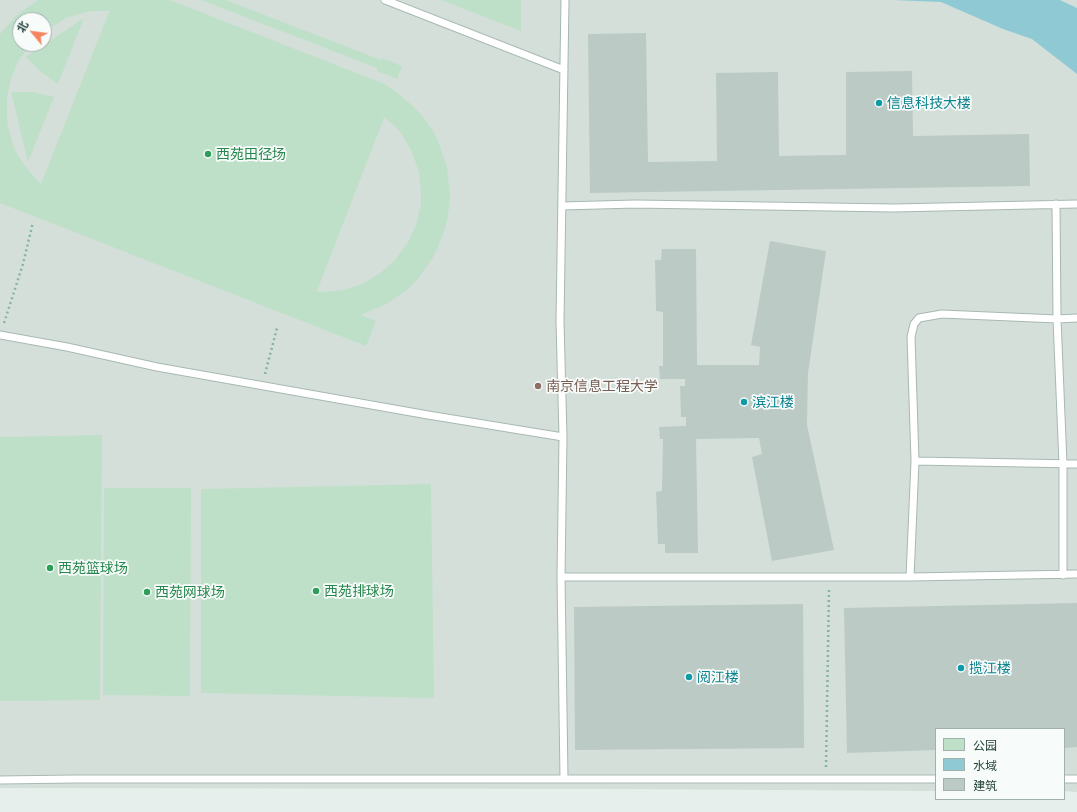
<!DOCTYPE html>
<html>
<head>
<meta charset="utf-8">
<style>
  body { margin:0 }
  #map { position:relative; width:1077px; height:812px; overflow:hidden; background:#e6efeb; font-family:Commissioner,"Noto Sans SC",sans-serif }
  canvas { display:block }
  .legend { position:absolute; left:935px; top:728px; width:130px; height:72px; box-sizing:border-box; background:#f7fbf9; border:1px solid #a3b1ad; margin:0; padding:5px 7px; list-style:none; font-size:12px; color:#24423a }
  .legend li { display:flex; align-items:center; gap:8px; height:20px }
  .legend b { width:20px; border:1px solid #a3b1ad }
  .north { position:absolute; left:12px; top:12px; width:40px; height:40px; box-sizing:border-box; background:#f7fbf9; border:1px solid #a3b1ad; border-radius:50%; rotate:299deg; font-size:11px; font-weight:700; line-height:16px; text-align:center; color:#24423a }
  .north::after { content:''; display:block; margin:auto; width:14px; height:18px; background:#f4845f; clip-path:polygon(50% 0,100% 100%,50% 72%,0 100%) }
</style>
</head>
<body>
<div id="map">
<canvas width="1077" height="812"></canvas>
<ul class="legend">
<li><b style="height:11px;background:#bfe0c8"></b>公园</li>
<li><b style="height:11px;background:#8ec9d4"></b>水域</li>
<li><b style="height:11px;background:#bbcac4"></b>建筑</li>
</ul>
<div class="north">北</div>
</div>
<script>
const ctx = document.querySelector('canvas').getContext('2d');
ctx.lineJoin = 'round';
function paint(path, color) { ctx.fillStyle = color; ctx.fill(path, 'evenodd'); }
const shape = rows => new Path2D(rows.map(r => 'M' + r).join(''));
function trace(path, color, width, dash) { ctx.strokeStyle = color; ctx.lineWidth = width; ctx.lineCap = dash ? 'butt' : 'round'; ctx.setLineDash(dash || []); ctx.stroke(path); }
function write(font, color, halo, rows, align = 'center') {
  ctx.font = font + ' Commissioner,"Noto Sans SC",sans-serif'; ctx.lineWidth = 3.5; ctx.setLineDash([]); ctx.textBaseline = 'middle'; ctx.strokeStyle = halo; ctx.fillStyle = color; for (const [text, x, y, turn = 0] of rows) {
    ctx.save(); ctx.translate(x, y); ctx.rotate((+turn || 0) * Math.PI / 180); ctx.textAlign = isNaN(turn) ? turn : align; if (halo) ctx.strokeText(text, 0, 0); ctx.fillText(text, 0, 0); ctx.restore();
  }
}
const built = shape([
  [0,0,1077,0,1077,792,1064,791,1064,729,936,729,936,791,619,789,0,788],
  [20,20,44,20,44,44,20,44]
]);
const green = shape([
  [38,0,170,0,382,83,394,90,415,108,424,118,432,129,438,141,447,167,450,194,449,208,447,221,443,234,438,247,432,259,416,281,407,290,386,304,361,315,376,321,366,346,0,203,0,34,18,14],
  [97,11,111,11,109,12,41,184,28,170,17,154,13,145,8,126,7,116,7,97,11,78,19,60,31,44,20,44,20,20,44,20,44,32,66,18,86,12],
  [361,103,377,112,394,125,401,133,412,152,419,172,421,193,421,204,416,225,407,244,394,261,379,274,362,284,344,290,324,292,305,290,289,286,305,290,317,291,384,118,377,112],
  [201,0,226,0,381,60,382,58,402,66,397,79,377,71,377,68],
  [441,0,521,0,521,31],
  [84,18,58,84,41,72,26,57],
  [11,92,33,92,54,97,28,162],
  [102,435,100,700,0,701,0,437],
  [431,484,434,698,201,693,201,489],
  [104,488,191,488,190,696,103,695]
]);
const water = shape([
  [893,0,1060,0,1077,8,1077,74,1032,39,1003,29,941,2]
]);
const building = shape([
  [646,33,648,162,717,161,716,73,778,72,779,156,846,155,846,72,912,71,913,136,1029,134,1030,186,590,193,588,34],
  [770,241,826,251,808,373,807,425,834,550,772,561,752,457,762,454,759,438,696,439,698,553,665,553,665,544,658,544,656,492,662,491,663,439,660,439,659,427,686,426,686,417,681,417,680,386,685,386,685,379,660,379,659,366,663,366,663,312,656,311,655,260,661,260,662,249,696,249,697,365,759,365,760,347,751,345],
  [1077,603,1077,747,1064,748,1064,729,936,729,936,750,847,753,844,608],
  [803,604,804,748,575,750,574,607]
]);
const path = shape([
  [4,323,23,264,33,222],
  [265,374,277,328],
  [826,767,829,590]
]);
const lane = shape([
  [385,0,564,70],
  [1056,204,1057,319,1063,464,1063,575],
  [562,206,635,204,894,208,1077,204],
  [0,335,67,347,157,367,428,415,563,437],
  [915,461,1077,464],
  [561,577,910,577,1077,574],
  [910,577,915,461,911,337,914,324,919,318,942,314,1057,319,1077,318],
  [564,778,561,577,563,437,560,321,565,0],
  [1064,779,1077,779],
  [0,780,75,779,936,779]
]);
const markers = [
  [879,103,4,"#0f9aa8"],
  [208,154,4,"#2e9e5b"],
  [538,386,4,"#8d6e63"],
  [744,402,4,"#0f9aa8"],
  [50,568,4,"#2e9e5b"],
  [316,591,4,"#2e9e5b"],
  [147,592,4,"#2e9e5b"],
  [961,668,4,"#0f9aa8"],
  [689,677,4,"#0f9aa8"]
];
const cultureNames = [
  ["信息科技大楼",887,103],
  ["滨江楼",752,402],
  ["揽江楼",969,668],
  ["阅江楼",697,677]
];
const leisureNames = [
  ["西苑田径场",216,154],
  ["西苑篮球场",58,568],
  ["西苑排球场",324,591],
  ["西苑网球场",155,592]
];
const educationNames = [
  ["南京信息工程大学",546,386]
];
paint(built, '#d4dfda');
paint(green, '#bfe0c8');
paint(water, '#8ec9d4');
paint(building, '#bbcac4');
trace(lane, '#a8b8b2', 9);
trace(path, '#86b3a5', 2.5, [2, 3]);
trace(lane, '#fff', 7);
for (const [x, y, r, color] of markers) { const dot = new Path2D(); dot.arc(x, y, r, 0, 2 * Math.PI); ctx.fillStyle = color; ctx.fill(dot); trace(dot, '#f7fbf9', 1.5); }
write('14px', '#0d838f', '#f7fbf9', cultureNames, 'left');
write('14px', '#27864d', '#f7fbf9', leisureNames, 'left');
write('14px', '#785e54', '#f7fbf9', educationNames, 'left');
</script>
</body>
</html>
